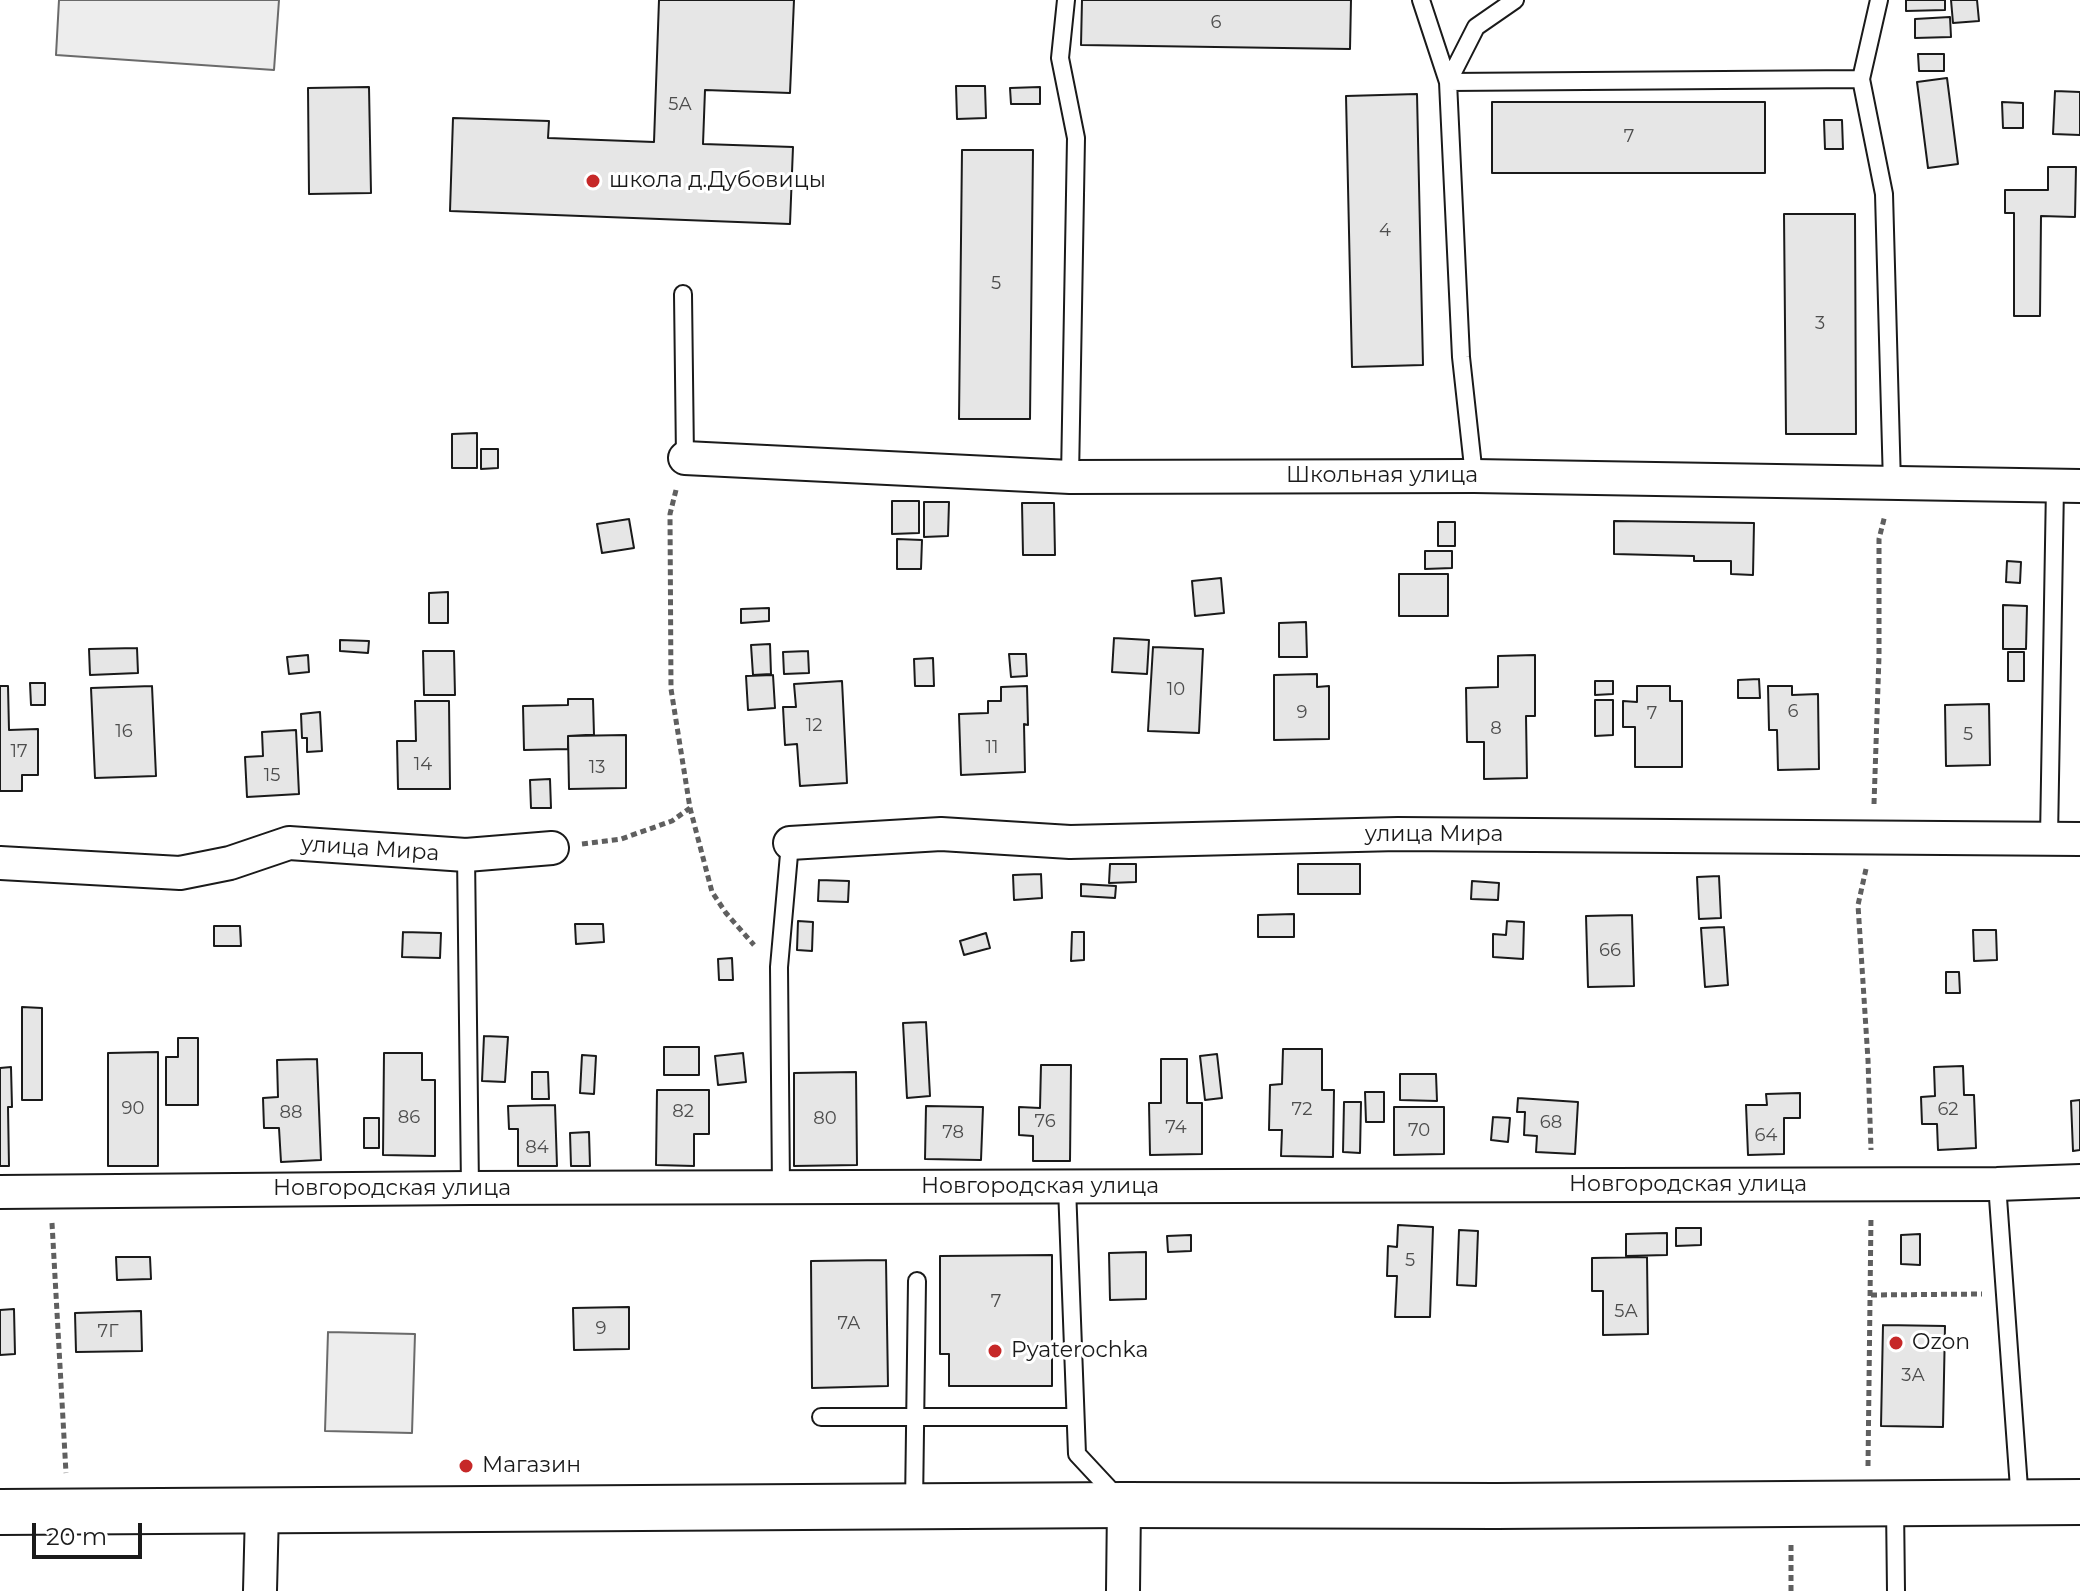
<!DOCTYPE html>
<html>
<head>
<meta charset="utf-8">
<style>
  body { margin:0 }
  #map { position:relative; width:2080px; height:1591px; overflow:hidden; background:#fff; font-family:Montserrat,sans-serif }
  canvas { display:block }
  .scale { position:absolute; left:32px; top:1523px; width:110px; height:36px; box-sizing:border-box; border:4px solid #1a1a1a; border-top:0; padding-left:10px; font-size:24px; line-height:28px; white-space:nowrap; color:#1a1a1a; -webkit-text-stroke:6px #fff; paint-order:stroke }
</style>
</head>
<body>
<div id="map">
<canvas width="2080" height="1591"></canvas>
<div class="scale">20 m</div>
</div>
<script>
const ctx = document.querySelector('canvas').getContext('2d');
ctx.lineJoin = 'round';
function paint(path, color) { ctx.fillStyle = color; ctx.fill(path, 'evenodd'); }
const shape = rows => new Path2D(rows.map(r => 'M' + r).join(''));
function trace(path, color, width, dash) { ctx.strokeStyle = color; ctx.lineWidth = width; ctx.lineCap = dash ? 'butt' : 'round'; ctx.setLineDash(dash || []); ctx.stroke(path); }
function write(font, color, halo, rows, align = 'center') {
  ctx.font = font + ' Montserrat,sans-serif'; ctx.lineWidth = 6; ctx.setLineDash([]); ctx.textBaseline = 'middle'; ctx.strokeStyle = halo; ctx.fillStyle = color; for (const [text, x, y, turn = 0] of rows) {
    ctx.save(); ctx.translate(x, y); ctx.rotate((+turn || 0) * Math.PI / 180); ctx.textAlign = isNaN(turn) ? turn : align; if (halo) ctx.strokeText(text, 0, 0); ctx.fillText(text, 0, 0); ctx.restore();
  }
}
const green = shape([
  [59,0,279,0,274,70,56,55,59,0],
  [328,1332,415,1334,412,1433,325,1431,328,1332]
]);
const building = shape([
  [659,0,794,0,790,93,705,90,703,144,793,147,790,224,450,211,453,118,549,121,548,138,654,142,659,0],
  [1082,0,1351,0,1350,49,1081,45,1082,0],
  [1906,0,1945,0,1945,10,1906,11,1906,0],
  [1951,0,1977,0,1979,21,1953,23,1951,0],
  [1950,17,1951,37,1915,38,1915,19,1950,17],
  [1918,54,1944,54,1944,71,1919,71,1918,54],
  [1947,78,1958,164,1928,168,1917,82,1947,78],
  [956,86,985,86,986,118,957,119,956,86],
  [369,87,371,193,309,194,308,88,369,87],
  [1040,87,1040,104,1011,104,1010,88,1040,87],
  [2055,91,2080,92,2080,135,2053,134,2055,91],
  [1417,94,1423,365,1352,367,1346,96,1417,94],
  [1492,102,1765,102,1765,173,1492,173,1492,102],
  [2002,102,2023,103,2023,128,2003,128,2002,102],
  [1824,120,1842,120,1843,149,1825,149,1824,120],
  [962,150,1033,150,1030,419,959,419,962,150],
  [2048,167,2076,167,2075,217,2041,216,2040,316,2014,316,2014,213,2005,213,2005,190,2048,190,2048,167],
  [1784,214,1855,214,1856,434,1786,434,1784,214],
  [477,433,477,468,452,468,452,434,477,433],
  [481,449,498,449,498,468,481,469,481,449],
  [892,501,919,501,919,533,892,534,892,501],
  [924,502,949,502,948,536,924,537,924,502],
  [1022,503,1054,503,1055,555,1023,555,1022,503],
  [629,519,634,548,602,553,597,524,629,519],
  [1614,521,1754,523,1753,575,1731,574,1731,561,1694,561,1694,556,1614,554,1614,521],
  [1438,522,1455,522,1455,546,1438,546,1438,522],
  [897,539,922,540,921,569,897,569,897,539],
  [1425,551,1452,551,1452,568,1425,569,1425,551],
  [2007,561,2021,562,2020,583,2006,582,2007,561],
  [1399,574,1448,574,1448,616,1399,616,1399,574],
  [1221,578,1224,613,1195,616,1192,581,1221,578],
  [448,592,448,623,429,623,429,593,448,592],
  [2003,605,2027,606,2026,649,2003,649,2003,605],
  [769,608,769,621,741,623,741,609,769,608],
  [1306,622,1307,657,1279,657,1279,623,1306,622],
  [1114,638,1149,640,1147,674,1112,672,1114,638],
  [340,640,369,641,368,653,340,651,340,640],
  [770,644,771,674,753,675,751,645,770,644],
  [1153,647,1203,649,1199,733,1148,731,1153,647],
  [137,648,138,673,90,675,89,649,137,648],
  [423,651,454,651,455,695,424,695,423,651],
  [808,651,809,673,784,674,783,652,808,651],
  [2008,652,2024,652,2024,681,2008,681,2008,652],
  [1009,654,1026,654,1027,676,1011,677,1009,654],
  [308,655,309,672,289,674,287,657,308,655],
  [1535,655,1535,716,1526,716,1527,778,1484,779,1484,742,1467,742,1466,688,1498,687,1498,656,1535,655],
  [933,658,934,686,915,686,914,659,933,658],
  [1317,674,1317,687,1329,686,1329,739,1274,740,1274,675,1317,674],
  [773,675,775,708,748,710,746,676,773,675],
  [1759,679,1760,698,1738,698,1738,680,1759,679],
  [842,681,847,783,800,786,797,744,785,745,783,707,796,707,794,684,842,681],
  [1595,681,1613,681,1613,694,1595,695,1595,681],
  [30,683,45,683,45,705,31,705,30,683],
  [0,686,8,686,9,730,38,729,38,775,22,775,22,791,0,791,0,686],
  [152,686,156,776,95,778,91,688,152,686],
  [1027,686,1028,725,1024,724,1025,772,961,775,959,714,988,713,988,701,1001,701,1001,687,1027,686],
  [1637,686,1670,686,1670,701,1682,701,1682,767,1635,767,1635,727,1623,727,1623,701,1637,702,1637,686],
  [1768,686,1792,686,1792,695,1818,694,1819,769,1778,770,1777,730,1769,730,1768,686],
  [568,699,593,699,594,735,568,736,568,749,524,750,523,706,568,705,568,699],
  [1595,700,1613,700,1613,735,1595,736,1595,700],
  [415,701,449,701,450,789,398,789,397,741,416,741,415,701],
  [1989,704,1990,765,1946,766,1945,705,1989,704],
  [320,712,322,751,307,752,307,738,302,738,301,714,320,712],
  [296,730,299,794,247,797,245,757,263,756,262,732,296,730],
  [626,735,626,788,569,789,568,736,626,735],
  [550,779,551,808,531,808,530,780,550,779],
  [1110,864,1136,864,1136,882,1109,883,1110,864],
  [1298,864,1360,864,1360,894,1298,894,1298,864],
  [1041,874,1042,898,1014,900,1013,875,1041,874],
  [1719,876,1721,918,1699,919,1697,877,1719,876],
  [819,880,849,881,848,902,818,901,819,880],
  [1472,881,1499,883,1498,900,1471,899,1472,881],
  [1081,884,1116,886,1115,898,1081,896,1081,884],
  [1294,914,1294,937,1258,937,1258,915,1294,914],
  [1632,915,1634,986,1588,987,1586,916,1632,915],
  [798,921,813,922,812,951,797,950,798,921],
  [1507,921,1524,922,1523,959,1493,957,1493,934,1506,935,1507,921],
  [575,924,603,924,604,942,576,944,575,924],
  [214,926,240,926,241,946,214,946,214,926],
  [1724,927,1728,985,1705,987,1701,928,1724,927],
  [1973,930,1996,930,1997,960,1974,961,1973,930],
  [403,932,441,933,440,958,402,957,403,932],
  [1072,932,1084,932,1084,960,1071,961,1072,932],
  [986,933,990,948,964,955,960,941,986,933],
  [732,958,733,980,719,980,718,959,732,958],
  [1946,972,1959,972,1960,993,1946,993,1946,972],
  [22,1007,42,1008,42,1100,22,1100,22,1007],
  [926,1022,930,1096,907,1098,903,1023,926,1022],
  [484,1036,508,1037,505,1082,482,1081,484,1036],
  [178,1038,198,1038,198,1105,166,1105,166,1057,178,1057,178,1038],
  [664,1047,699,1047,699,1075,664,1075,664,1047],
  [1283,1049,1322,1049,1322,1090,1334,1090,1333,1157,1281,1156,1282,1130,1269,1130,1270,1085,1282,1084,1283,1049],
  [158,1052,158,1166,108,1166,108,1053,158,1052],
  [384,1053,422,1053,422,1080,435,1080,435,1156,383,1155,384,1053],
  [743,1053,746,1082,718,1085,715,1056,743,1053],
  [1217,1054,1222,1098,1205,1100,1200,1056,1217,1054],
  [582,1055,596,1056,594,1094,580,1093,582,1055],
  [317,1059,321,1160,281,1162,279,1128,264,1128,263,1098,278,1097,277,1060,317,1059],
  [1161,1059,1187,1059,1187,1103,1202,1103,1202,1154,1150,1155,1149,1103,1161,1103,1161,1059],
  [1041,1065,1071,1065,1070,1161,1033,1161,1033,1136,1019,1135,1019,1107,1040,1108,1041,1065],
  [1963,1066,1964,1095,1974,1095,1976,1148,1938,1150,1937,1124,1922,1124,1921,1097,1935,1096,1934,1067,1963,1066],
  [11,1067,12,1107,8,1107,9,1166,0,1166,0,1068,11,1067],
  [532,1072,548,1072,549,1099,532,1099,532,1072],
  [856,1072,857,1165,794,1166,794,1073,856,1072],
  [1400,1074,1436,1074,1437,1101,1400,1100,1400,1074],
  [657,1090,709,1090,709,1134,694,1134,694,1166,656,1165,657,1090],
  [1365,1092,1384,1092,1384,1122,1366,1122,1365,1092],
  [1800,1093,1800,1118,1784,1118,1784,1154,1748,1155,1746,1105,1767,1105,1766,1094,1800,1093],
  [1518,1098,1578,1102,1575,1154,1536,1152,1537,1136,1524,1135,1525,1112,1517,1112,1518,1098],
  [2080,1100,2080,1150,2073,1151,2071,1101,2080,1100],
  [1344,1102,1361,1102,1360,1153,1343,1152,1344,1102],
  [555,1105,557,1166,518,1166,518,1129,509,1129,508,1106,555,1105],
  [926,1106,983,1107,981,1160,925,1159,926,1106],
  [1394,1107,1444,1107,1444,1154,1394,1155,1394,1107],
  [1493,1117,1510,1118,1508,1142,1491,1140,1493,1117],
  [364,1118,379,1118,379,1148,364,1148,364,1118],
  [589,1132,590,1166,571,1166,570,1133,589,1132],
  [1398,1225,1433,1227,1430,1317,1395,1317,1397,1276,1387,1276,1388,1246,1397,1247,1398,1225],
  [1676,1228,1701,1228,1701,1245,1676,1246,1676,1228],
  [1459,1230,1478,1231,1476,1286,1457,1285,1459,1230],
  [1667,1233,1667,1255,1626,1256,1626,1234,1667,1233],
  [1920,1234,1920,1265,1901,1264,1901,1235,1920,1234],
  [1191,1235,1191,1251,1168,1252,1167,1236,1191,1235],
  [1146,1252,1146,1299,1110,1300,1109,1253,1146,1252],
  [1052,1255,1052,1386,949,1386,949,1354,940,1354,940,1256,1052,1255],
  [116,1257,150,1257,151,1279,117,1280,116,1257],
  [1647,1257,1648,1334,1603,1335,1603,1291,1592,1291,1592,1258,1647,1257],
  [886,1260,888,1386,812,1388,811,1261,886,1260],
  [629,1307,629,1349,574,1350,573,1308,629,1307],
  [14,1309,15,1354,0,1355,0,1310,14,1309],
  [141,1311,142,1351,76,1352,75,1313,141,1311],
  [1883,1325,1945,1326,1943,1427,1881,1426,1883,1325]
]);
const path = shape([
  [676,490,670,514,671,689,690,808,712,892,726,913,754,945],
  [1874,804,1879,656,1879,539,1885,515],
  [582,844,621,839,672,821,690,808],
  [1866,869,1858,905,1868,1060,1871,1150],
  [52,1223,66,1473],
  [1871,1295,1982,1294],
  [1868,1466,1871,1216],
  [1791,1591,1791,1545]
]);
const service = shape([
  [1066,0,1060,58,1076,138,1070,477],
  [1421,0,1448,82],
  [1879,0,1861,79,1884,194,1892,484],
  [1448,82,1476,27,1515,0],
  [683,294,685,458],
  [1474,476,1461,357,1448,82,1861,79],
  [2049,838,2055,486],
  [466,855,470,1188],
  [1997,1184,2020,1502],
  [1067,1187,1077,1454,1117,1497],
  [781,1188,779,967,790,843],
  [821,1417,1075,1417],
  [914,1505,917,1281],
  [1895,1505,1896,1591]
]);
const minor = shape([
  [685,458,1070,477,1474,476,2080,486],
  [790,843,941,834,1070,842,1398,834,2080,839],
  [0,863,180,873,230,863,289,843,466,855,552,848],
  [0,1192,470,1188,1997,1184,2080,1181],
  [260,1591,262,1511],
  [1123,1591,1124,1505]
]);
const primary = shape([
  [0,1512,1124,1505,1497,1506,2080,1502]
]);
const markers = [
  [593,181,8,"#c62828"],
  [1896,1343,8,"#c62828"],
  [995,1351,8,"#c62828"],
  [466,1466,8,"#c62828"]
];
const numberNames = [
  ["6",1216,23],
  ["5А",680,105],
  ["7",1629,137],
  ["4",1385,231],
  ["5",996,284],
  ["3",1820,324],
  ["10",1176,690],
  ["6",1793,712],
  ["9",1302,713],
  ["7",1652,714],
  ["12",814,726],
  ["8",1496,729],
  ["16",124,732],
  ["5",1968,735],
  ["11",992,748],
  ["17",19,752],
  ["14",423,765],
  ["13",597,768],
  ["15",272,776],
  ["66",1610,951],
  ["90",133,1109],
  ["72",1302,1110],
  ["62",1948,1110],
  ["82",683,1112],
  ["88",291,1113],
  ["86",409,1118],
  ["80",825,1119],
  ["76",1045,1122],
  ["68",1551,1123],
  ["74",1176,1128],
  ["70",1419,1131],
  ["78",953,1133],
  ["64",1766,1136],
  ["84",537,1148],
  ["5",1410,1261],
  ["7",996,1302],
  ["5А",1626,1312],
  ["7А",849,1324],
  ["9",601,1329],
  ["7Г",108,1332],
  ["3А",1913,1376]
];
const poiNames = [
  ["школа д.Дубовицы",609,181],
  ["Ozon",1912,1343],
  ["Pyaterochka",1011,1351],
  ["Магазин",482,1466]
];
const streetNames = [
  ["Школьная улица",1382,476],
  ["улица Мира",1434,835],
  ["улица Мира",370,849,4],
  ["Новгородская улица",1688,1185],
  ["Новгородская улица",1040,1187],
  ["Новгородская улица",392,1189]
];
paint(green, '#ededed');
trace(green, '#6a6a6a', 2);
paint(building, '#e6e6e6');
trace(building, '#1a1a1a', 2);
trace(service, '#1a1a1a', 20);
trace(minor, '#1a1a1a', 36);
trace(primary, '#1a1a1a', 48);
trace(path, '#5f5f5f', 5, [6, 4]);
trace(service, '#fff', 16);
trace(minor, '#fff', 32);
trace(primary, '#fff', 44);
for (const [x, y, r, color] of markers) { const dot = new Path2D(); dot.arc(x, y, r, 0, 2 * Math.PI); ctx.fillStyle = color; ctx.fill(dot); trace(dot, '#fff', 3); }
write('18px', '#4d4d4d', null, numberNames);
write('22px', '#1a1a1a', '#fff', poiNames, 'left');
write('22px', '#1a1a1a', '#fff', streetNames);
</script>
</body>
</html>
